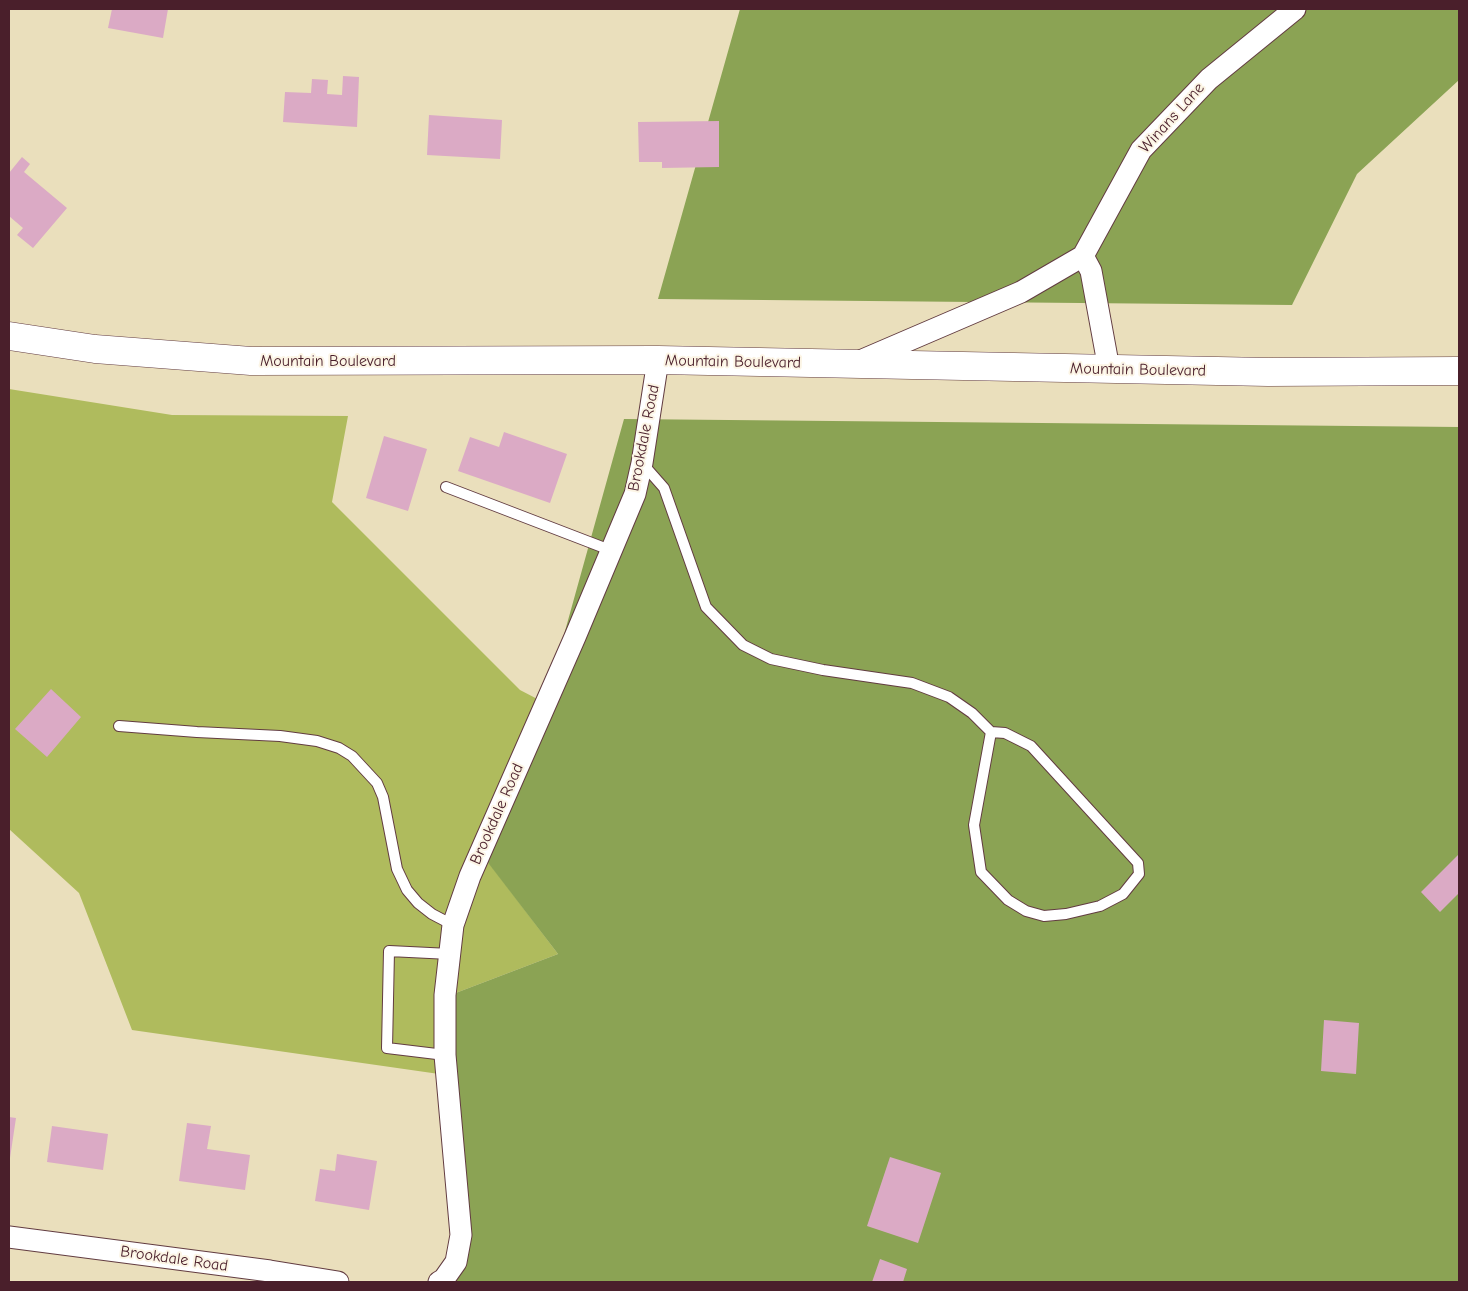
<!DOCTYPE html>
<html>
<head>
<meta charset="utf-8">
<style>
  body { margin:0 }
  #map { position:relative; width:1468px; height:1291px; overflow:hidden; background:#eadfbc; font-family:"Comic Neue",sans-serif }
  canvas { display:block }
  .frame { position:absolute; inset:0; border:10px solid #4a1f2b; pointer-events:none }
</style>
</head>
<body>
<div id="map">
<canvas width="1468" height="1291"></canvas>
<div class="frame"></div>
</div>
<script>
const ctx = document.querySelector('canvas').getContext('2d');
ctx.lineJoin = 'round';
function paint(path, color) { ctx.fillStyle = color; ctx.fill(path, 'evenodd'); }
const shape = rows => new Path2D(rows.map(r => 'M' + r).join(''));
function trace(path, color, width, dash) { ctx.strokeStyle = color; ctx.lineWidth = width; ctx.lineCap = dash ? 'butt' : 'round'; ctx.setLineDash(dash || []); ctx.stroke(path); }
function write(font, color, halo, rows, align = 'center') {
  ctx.font = font + ' "Comic Neue",sans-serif'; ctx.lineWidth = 4; ctx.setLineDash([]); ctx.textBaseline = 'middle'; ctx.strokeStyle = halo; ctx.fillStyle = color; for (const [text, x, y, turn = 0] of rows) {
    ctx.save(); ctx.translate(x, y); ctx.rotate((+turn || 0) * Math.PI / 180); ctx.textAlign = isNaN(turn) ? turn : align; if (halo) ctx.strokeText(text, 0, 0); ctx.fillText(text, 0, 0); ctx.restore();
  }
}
const green = shape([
  [9,389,172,415,348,416,332,502,520,690,545,703,477,847,558,954,453,994,453,1076,132,1030,79,893,9,829]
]);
const forest = shape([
  [740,9,1459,9,1459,80,1357,174,1292,305,658,299],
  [624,419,1459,427,1459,1282,450,1282,453,994,558,954,476,847,545,703]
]);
const building = shape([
  [112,9,168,9,163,38,108,28],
  [343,76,359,77,357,127,283,122,285,92,311,93,312,79,328,80,327,94,342,95],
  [429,115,502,120,500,159,427,155],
  [719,121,719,167,662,168,662,162,639,162,638,122],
  [22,157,30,164,24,172,67,208,33,248,17,235,23,228,9,216,9,173],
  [504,432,567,454,550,503,458,471,470,437,499,447],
  [384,436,427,449,408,511,366,498],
  [51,689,81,717,47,757,15,729],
  [1459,854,1459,893,1440,912,1421,892],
  [1324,1020,1359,1023,1356,1074,1321,1071],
  [9,1117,16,1118,10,1158,9,1158],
  [187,1123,211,1126,207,1149,250,1155,245,1190,179,1181],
  [52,1126,108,1134,103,1170,47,1162],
  [337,1154,377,1161,369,1210,315,1201,320,1169,335,1171],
  [890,1157,941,1173,918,1243,867,1226],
  [880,1259,907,1269,903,1282,872,1282]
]);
const lane = shape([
  [642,463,664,488,706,607,743,645,771,659,823,670,912,683,949,697,972,713,991,732],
  [446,487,610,550],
  [119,726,197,732,280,736,317,741,339,748,352,756,377,783,383,797,397,869,407,890,418,903,432,914,453,925],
  [991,732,1005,733,1031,746,1138,863,1139,874,1123,894,1100,906,1066,914,1044,916,1026,911,1008,900,981,872,974,825,991,732],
  [445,1055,387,1048,389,951,450,954]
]);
const street = shape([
  [1083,256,1091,271,1109,369],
  [858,362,1021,292,1083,256,1141,150,1209,79,1295,9],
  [9,1237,270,1271,338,1282],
  [439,1282,444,1279,456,1262,461,1235,445,1055,445,995,453,925,470,876,575,637,635,494,642,463,658,360]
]);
const secondary = shape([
  [9,336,95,349,251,361,658,360,1268,372,1459,371]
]);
const streetNames = [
  ["Winans Lane",1172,118,-48],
  ["Mountain Boulevard",328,361],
  ["Mountain Boulevard",733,362,1],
  ["Mountain Boulevard",1138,370,1],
  ["Brookdale Road",644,438,-79],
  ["Brookdale Road",497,814,-66],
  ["Brookdale Road",174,1259,8]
];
paint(green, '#afbb5d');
paint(forest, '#8ba354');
paint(building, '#dbaac5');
trace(lane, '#623c41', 12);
trace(street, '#623c41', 23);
trace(secondary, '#623c41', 29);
trace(lane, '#fff', 10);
trace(street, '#fff', 21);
trace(secondary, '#fff', 28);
write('16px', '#4a1f2b', '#fcf5e5', streetNames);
</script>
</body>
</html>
